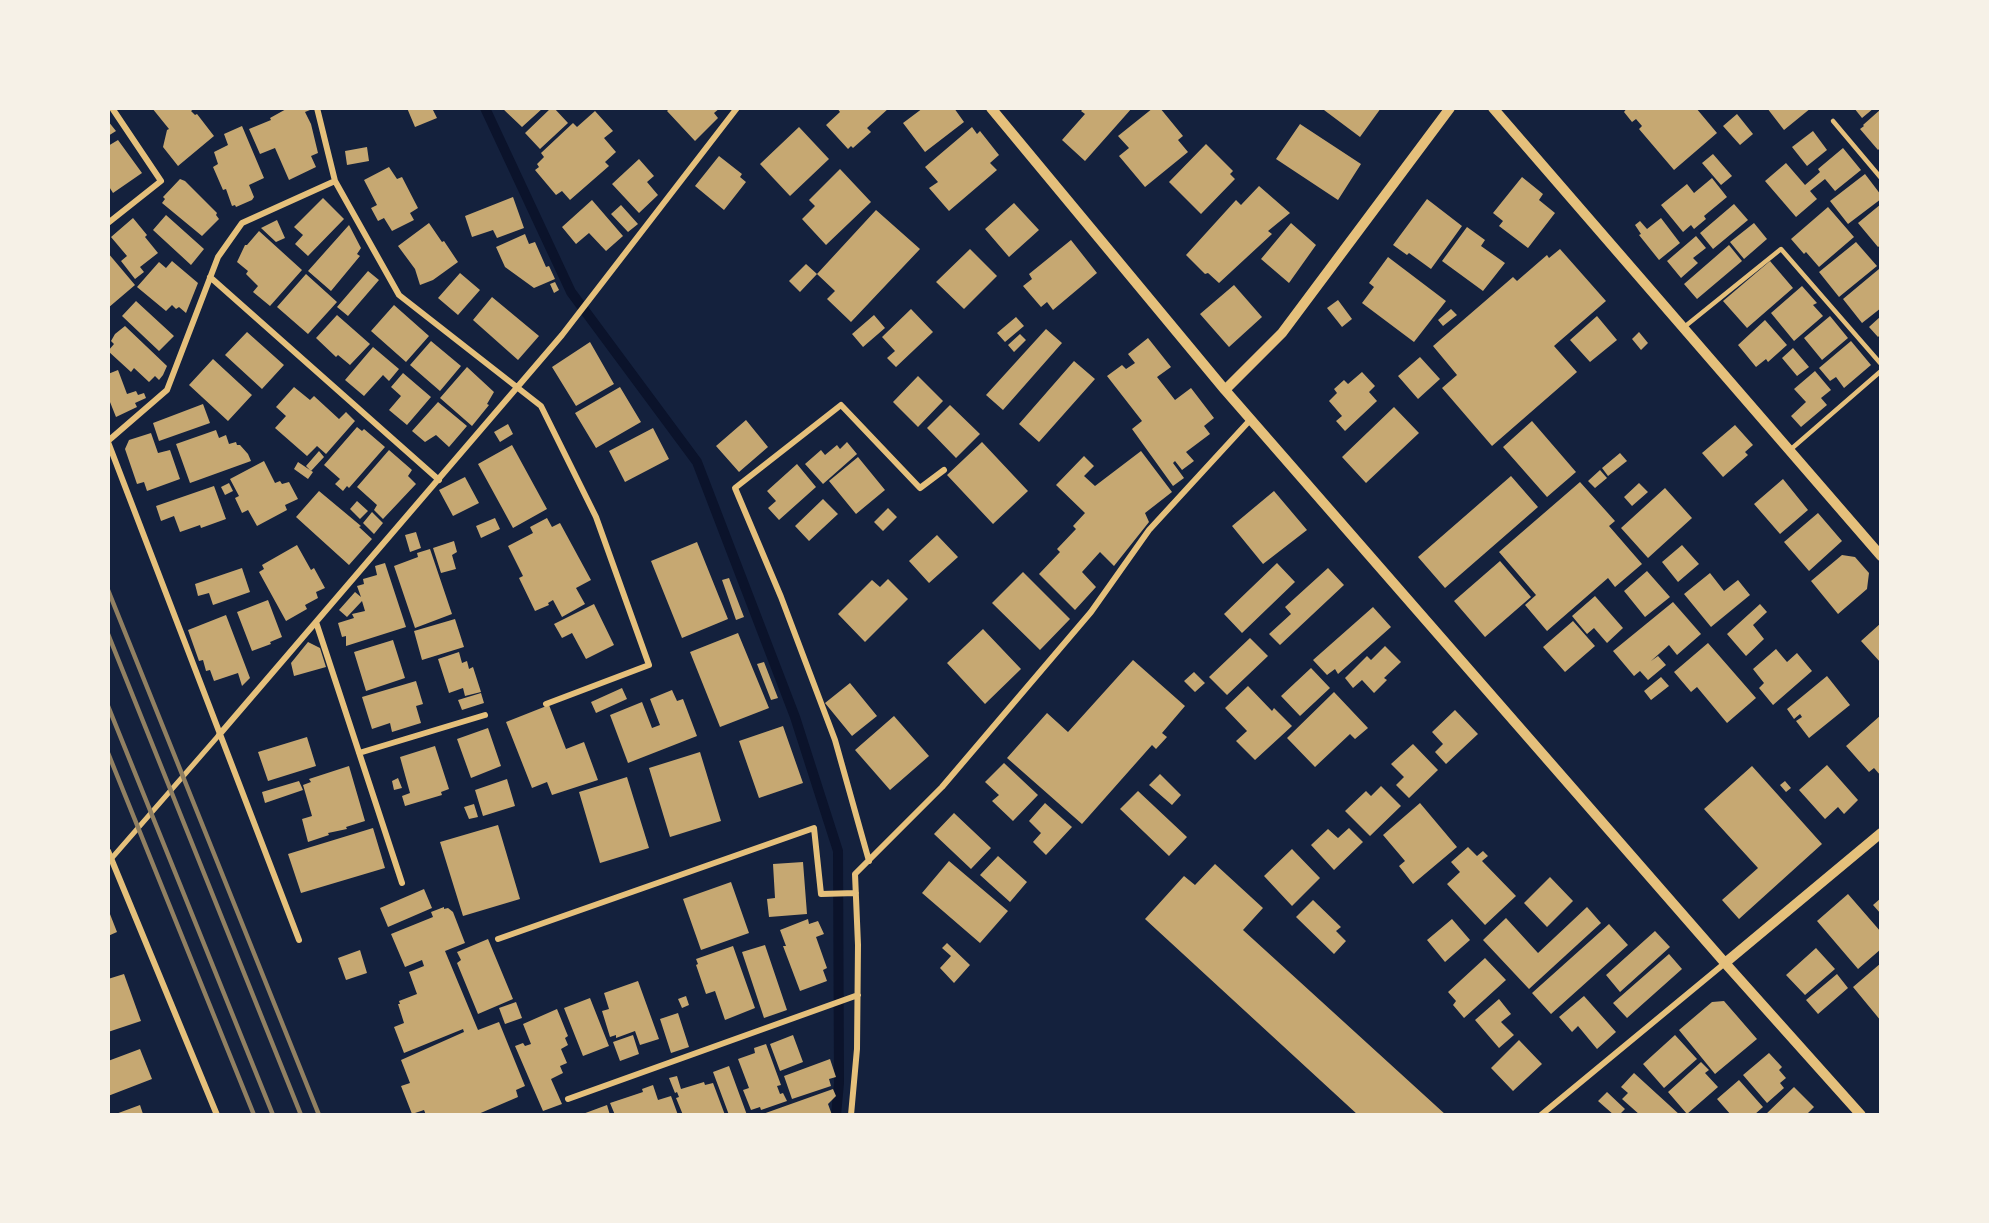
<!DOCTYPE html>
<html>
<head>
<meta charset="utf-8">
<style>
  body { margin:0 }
  #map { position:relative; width:1989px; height:1223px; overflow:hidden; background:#14213d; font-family:"IBM Plex Sans",sans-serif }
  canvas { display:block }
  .frame { position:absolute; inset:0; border:110px solid #f6f1e7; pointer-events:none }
</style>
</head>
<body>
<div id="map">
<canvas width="1989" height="1223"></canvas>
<div class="frame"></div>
</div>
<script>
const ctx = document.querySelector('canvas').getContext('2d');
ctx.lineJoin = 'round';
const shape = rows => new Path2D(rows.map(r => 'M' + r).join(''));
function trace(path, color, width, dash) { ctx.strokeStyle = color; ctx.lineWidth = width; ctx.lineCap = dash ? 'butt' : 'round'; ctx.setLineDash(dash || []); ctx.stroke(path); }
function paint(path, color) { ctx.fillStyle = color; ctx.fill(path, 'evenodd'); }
const stream = shape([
  [485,108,571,292,697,462,795,717,838,851,839,1083,836,1115]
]);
const building = shape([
  [152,108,195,108,191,111,195,115,197,114,214,136,178,166,163,147,167,130,169,129],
  [288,108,309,108,310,110,305,112,311,124,318,153,311,156,316,167,289,180,275,148,260,154,249,129,271,120,270,118],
  [407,108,432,108,437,118,415,127],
  [502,108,543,108,522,127],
  [551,108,554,108,568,123,540,149,525,133],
  [670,108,720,108,714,113,718,118,695,141,667,111],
  [837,108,889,108,867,128,871,132,853,148,851,146,848,149,826,125,840,112],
  [923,108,927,110,929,108,954,108,964,122,925,152,903,123],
  [1084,108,1132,108,1085,161,1062,140,1085,114,1081,111],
  [1153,108,1160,108,1183,136,1178,140,1188,152,1145,187,1119,156,1129,148,1118,136],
  [1326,108,1381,108,1360,137,1324,110],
  [1627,108,1696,108,1717,133,1674,170,1639,129,1642,126,1636,119,1632,122,1624,112],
  [1767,108,1811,108,1784,130],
  [1854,108,1874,108,1862,118],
  [1881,109,1881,147,1878,150,1860,129,1864,126,1863,125],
  [595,111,613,131,604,138,616,152,605,162,609,166,570,200,562,191,556,195,535,170,539,167,537,164,544,157,541,153,573,123,577,127],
  [1737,114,1753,134,1740,145,1723,126],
  [108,121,116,131,108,136],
  [1300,124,1361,164,1338,200,1276,159],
  [242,126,264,178,249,185,254,197,252,200,236,207,235,205,232,206,226,189,223,190,213,167,218,164,214,152,228,145,224,134],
  [799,127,829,159,790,196,760,164],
  [972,127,977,134,980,131,999,155,990,163,997,170,949,211,929,188,938,182,925,167],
  [1813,131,1827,150,1807,166,1792,147],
  [118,140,142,173,113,193,108,185,108,146],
  [1206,144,1233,171,1230,174,1235,179,1201,214,1169,182],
  [367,147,369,161,347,165,345,151],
  [1843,148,1861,170,1835,191,1825,179,1810,191,1817,199,1796,217,1765,181,1786,163,1805,185,1820,172,1818,169],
  [1713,154,1732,176,1721,185,1702,163],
  [719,156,742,174,740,177,746,182,724,210,695,186],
  [639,159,654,176,647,182,658,195,639,213,612,184],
  [389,167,397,179,402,177,418,208,410,213,414,220,392,231,384,218,378,221,371,208,377,205,364,180],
  [840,169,871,202,826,245,802,219,815,206,809,200],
  [1865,174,1881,195,1881,199,1848,224,1830,201],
  [1522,177,1543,194,1539,200,1555,213,1528,248,1499,226,1503,221,1493,213],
  [1712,178,1727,197,1704,216,1706,219,1694,229,1691,225,1683,232,1661,205,1687,184,1694,193],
  [180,179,185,181,217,213,216,215,219,219,202,236,162,203,165,199,163,197],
  [1259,186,1290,213,1268,231,1272,234,1219,283,1208,273,1205,274,1186,255,1236,200,1241,205],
  [513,197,524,228,497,238,493,230,472,237,465,216],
  [323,198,344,219,308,256,295,244,303,235,294,227],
  [1427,199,1462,226,1431,269,1409,253,1407,255,1393,245],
  [592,200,623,236,606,251,589,233,576,244,562,227],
  [1014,203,1039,230,1009,257,985,229],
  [1734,204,1748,220,1713,249,1700,233],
  [1881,204,1881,245,1878,247,1858,223],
  [621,205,638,224,628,232,611,214],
  [1828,207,1854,237,1819,267,1806,252,1804,254,1791,239],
  [876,210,920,249,851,322,827,299,835,291,817,274,800,292,789,281,806,264,817,274],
  [166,215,204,249,191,265,153,230],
  [133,218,147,235,145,237,158,253,140,267,144,272,135,279,121,261,127,256,111,237],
  [1661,218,1680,243,1659,260,1639,235,1641,234,1635,225,1640,221,1647,229],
  [277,220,285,238,276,242,261,228],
  [429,223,442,242,444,241,458,262,433,280,420,285,415,269,398,246],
  [1291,223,1316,245,1289,283,1261,259],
  [1754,223,1767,239,1744,259,1730,242],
  [349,225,361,248,357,254,360,256,331,291,308,271],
  [1467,227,1485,240,1481,246,1505,263,1483,291,1442,261],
  [259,231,302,270,270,306,253,292,258,286,246,274,248,271,237,262,245,245,247,245],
  [525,234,529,244,535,242,546,267,549,266,555,279,534,288,505,267,496,247],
  [1696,236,1706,248,1693,258,1698,263,1681,278,1667,261],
  [1071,240,1097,273,1053,310,1047,302,1041,307,1023,286,1032,279,1029,274],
  [1856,242,1877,266,1839,297,1819,272],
  [1729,245,1742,261,1697,299,1684,284],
  [970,249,997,276,964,309,936,282],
  [1560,249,1606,301,1554,346,1577,372,1492,446,1442,388,1457,375,1433,346,1513,277,1517,281,1547,255,1549,258],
  [108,253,135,285,108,308],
  [1388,257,1446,301,1414,342,1362,303,1374,287,1369,283],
  [172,261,198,283,186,313,179,307,176,309,172,305,166,311,137,287,159,262,166,268],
  [1770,261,1793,288,1747,328,1723,301],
  [1879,269,1881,272,1881,308,1862,323,1843,299],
  [368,271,379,280,348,316,337,307],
  [460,273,480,290,458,315,438,298],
  [306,274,337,302,308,334,277,307],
  [555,282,559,290,554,293,550,284],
  [1234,285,1262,317,1229,347,1200,314],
  [1802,286,1817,303,1813,305,1823,316,1794,341,1771,313],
  [492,297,539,336,518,360,473,320],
  [1338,300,1352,319,1342,327,1327,308],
  [136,301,174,336,159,351,122,316],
  [394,305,429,336,406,362,371,331],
  [911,309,933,332,896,367,887,358,895,351,882,337],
  [1451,309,1457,315,1443,326,1438,320],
  [337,315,370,344,350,365,338,355,336,357,316,338],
  [874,315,885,328,863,347,852,334],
  [1597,316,1617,340,1590,362,1570,340],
  [1830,316,1848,338,1822,360,1804,338],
  [1881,316,1881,334,1878,337,1869,327],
  [1016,317,1024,326,1005,342,997,333],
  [1765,320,1787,345,1768,362,1766,359,1756,367,1738,345],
  [125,326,167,366,163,375,159,380,155,376,149,382,134,368,131,372,108,351,114,344,111,341,115,334],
  [1046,329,1062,343,1003,410,986,395],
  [247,332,284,365,262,389,225,355],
  [1639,332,1648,343,1641,350,1632,339],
  [1020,334,1026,340,1014,352,1008,345],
  [1148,338,1171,367,1157,377,1175,400,1191,388,1214,418,1204,426,1210,434,1186,452,1194,461,1182,470,1175,461,1173,463,1184,478,1173,486,1132,429,1142,421,1107,376,1122,365,1126,369,1135,363,1128,354],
  [431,341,461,366,440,391,410,365],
  [1851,341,1871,365,1844,388,1836,377,1830,381,1819,368],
  [590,342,614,384,576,406,552,367],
  [373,347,399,369,389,381,383,375,364,396,345,380],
  [1793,348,1809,367,1797,376,1782,358],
  [1420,357,1440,379,1418,399,1398,376],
  [213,359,252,395,228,421,189,385],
  [1074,361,1095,379,1039,442,1019,424],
  [467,367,494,392,487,404,489,405,472,426,440,398],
  [118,370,127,394,136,391,138,395,144,393,146,398,135,403,137,407,116,417,108,397,108,374],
  [1815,371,1831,390,1821,398,1827,405,1801,427,1791,416,1806,402,1794,389],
  [1362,372,1375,386,1369,392,1377,401,1345,431,1336,421,1342,416,1329,401,1337,393,1334,389,1344,380,1348,384],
  [403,373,431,397,407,425,389,410,401,396,391,387],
  [918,376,943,401,918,427,893,402],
  [294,387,310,400,314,396,339,419,346,412,355,421,326,454,317,446,307,456,275,428,286,416,276,407],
  [620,387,641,422,596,448,575,413],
  [438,402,467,426,449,447,436,435,425,442,412,431],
  [203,404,210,423,159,441,153,423],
  [950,405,980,434,956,458,927,428],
  [1394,407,1419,433,1366,483,1342,457],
  [746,420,768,447,739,472,716,446],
  [1532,421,1576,472,1547,497,1503,447],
  [508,424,513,434,500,442,494,432],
  [1735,425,1753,445,1745,452,1748,455,1723,477,1702,453],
  [357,427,362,431,364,429,385,447,349,488,347,486,343,491,335,484,340,479,324,465],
  [653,428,669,459,625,482,609,451],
  [216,430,219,438,226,435,229,444,236,442,237,445,240,445,248,454,251,461,190,483,176,444],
  [151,433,158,453,170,450,180,479,147,491,144,482,137,484,125,449,129,440],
  [847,442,857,454,823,484,805,464,821,450,825,455,837,445,840,449],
  [982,442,1028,491,993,524,947,475],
  [512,445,547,509,513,528,478,464],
  [389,450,412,470,408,476,416,484,383,519,374,510,377,505,357,487],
  [319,451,324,457,311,471,306,466],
  [1141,451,1172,492,1145,513,1149,522,1114,566,1100,552,1082,572,1096,587,1075,610,1039,574,1060,552,1057,549,1076,529,1073,526,1085,513,1056,485,1084,456,1094,466,1084,476,1095,486],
  [1620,453,1627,461,1608,476,1602,468],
  [858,457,885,490,856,514,829,481],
  [264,461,275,483,280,481,282,484,289,482,298,499,285,505,287,510,257,526,248,510,242,513,235,498,239,496,230,479],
  [298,462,313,472,308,479,294,469],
  [797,464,816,487,779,520,768,508,776,501,767,491],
  [1600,470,1607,478,1595,488,1588,481],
  [1511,476,1538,507,1445,588,1418,557],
  [465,477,479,503,453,516,439,490],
  [1783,479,1808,510,1780,534,1754,504],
  [1580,482,1615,521,1609,526,1642,564,1615,587,1608,578,1547,631,1525,605,1536,595,1499,552],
  [229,483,233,491,225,495,221,487],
  [1639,483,1648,492,1632,506,1624,497],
  [214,486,226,519,201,528,200,525,180,532,174,516,161,521,156,506],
  [1665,488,1692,518,1648,558,1621,528],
  [319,491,361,526,359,527,372,539,349,565,296,517],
  [1274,491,1307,530,1263,564,1232,526],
  [823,499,838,514,809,541,795,526],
  [357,501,368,511,360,519,350,509],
  [888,508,897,517,883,531,874,522],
  [372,512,383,523,374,534,363,523],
  [1818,513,1842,541,1809,571,1784,542],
  [495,518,500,529,481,538,476,526],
  [547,518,552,527,560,523,591,580,576,588,585,604,562,617,553,600,548,603,549,605,535,611,519,578,523,576,508,546,533,533,530,527],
  [416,532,421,548,410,552,405,535],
  [937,535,958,557,929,583,909,561],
  [454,541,457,552,452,555,456,569,441,573,433,548],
  [697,542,728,619,682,638,651,561],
  [297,545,311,570,314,568,325,588,316,592,318,598,305,605,307,609,286,621,259,572,264,569,262,565],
  [1682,545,1699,564,1678,582,1662,562],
  [430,549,452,614,415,628,394,566,418,557,417,553],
  [1842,555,1855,557,1869,573,1867,589,1838,614,1811,581],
  [1500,561,1531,597,1485,637,1454,601],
  [385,563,406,627,346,646,346,636,342,637,338,623,354,618,352,614,365,611,362,601,347,617,339,610,355,592,361,597,357,586,364,584,363,579,377,575,375,566],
  [1277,563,1295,582,1242,633,1224,614],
  [242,568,250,592,213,605,209,593,198,596,195,584],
  [1328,568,1344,585,1280,645,1269,634,1291,614,1285,607],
  [1647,571,1670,597,1645,617,1624,591],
  [1023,572,1070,619,1040,650,992,603],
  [1710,573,1724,591,1738,580,1750,595,1711,627,1684,594],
  [729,578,744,617,736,620,722,580],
  [888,579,908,599,865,642,838,614,872,580,880,587],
  [1595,596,1623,628,1607,643,1594,628,1587,634,1572,616],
  [268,600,282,637,270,642,271,644,252,651,237,612],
  [1673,602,1701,634,1677,655,1669,645,1651,661,1658,656,1666,665,1648,680,1640,671,1634,676,1613,651],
  [594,604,614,645,586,659,572,633,562,638,554,624],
  [1760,604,1767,612,1753,625,1764,639,1746,656,1727,634],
  [1373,607,1391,627,1338,674,1335,669,1327,675,1313,660],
  [226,615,250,678,242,686,238,673,214,681,210,670,206,671,203,660,199,661,188,630],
  [455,619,464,647,422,660,414,631],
  [1573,621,1595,646,1565,672,1543,647],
  [1881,623,1881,663,1861,641],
  [983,629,1021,669,985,704,947,663],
  [738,633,769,708,720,727,690,652],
  [1250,638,1268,656,1227,695,1209,677],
  [393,640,405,678,366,691,354,652],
  [308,642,320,648,326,667,294,676,291,663],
  [1708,643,1756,698,1727,723,1697,687,1691,692,1674,672],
  [1385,646,1401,662,1384,678,1387,680,1374,693,1362,680,1353,688,1345,678,1367,656,1371,660],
  [1776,649,1787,662,1797,653,1812,671,1773,705,1759,688,1764,683,1753,669],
  [459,652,462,663,467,661,469,669,473,667,481,692,465,696,463,688,449,693,438,659],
  [1133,660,1185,706,1162,733,1167,737,1156,749,1152,745,1082,824,1007,758,1047,713,1068,732],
  [764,662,778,698,771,700,757,664],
  [1311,668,1330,688,1300,716,1281,696],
  [1194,672,1205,683,1195,692,1184,681],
  [1827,676,1850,705,1809,738,1796,721,1802,717,1800,714,1794,719,1787,709],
  [1661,677,1669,686,1651,700,1644,691],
  [416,681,423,704,416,706,421,723,392,732,390,723,372,729,362,697],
  [850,683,877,716,852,736,825,703],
  [1248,686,1272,711,1274,708,1292,726,1255,760,1236,741,1247,731,1225,708],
  [622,688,627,699,596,713,591,702],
  [672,690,677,701,683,699,697,736,628,763,610,715,642,702,652,728,660,725,650,699],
  [1334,692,1368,728,1355,739,1350,734,1315,767,1287,738],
  [481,693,484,703,462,710,458,700],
  [549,705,566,749,584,742,598,780,552,795,547,782,532,788,506,722],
  [1455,710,1478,734,1446,764,1435,752,1443,744,1432,732],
  [1881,715,1881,776,1874,768,1869,772,1846,746],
  [894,716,929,756,890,790,855,750],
  [783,726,803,783,759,798,739,741],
  [488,728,501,766,471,778,457,739],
  [307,737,316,766,268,781,258,752],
  [1413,744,1438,770,1409,798,1396,785,1404,777,1391,764],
  [435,746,449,789,441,792,442,795,405,806,402,796,410,793,400,757],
  [700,752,721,821,670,837,649,768],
  [1004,763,1038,795,1013,821,992,801,999,795,985,782],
  [1827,765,1858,800,1844,814,1838,807,1825,819,1799,790],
  [349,766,365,821,346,827,347,829,328,833,329,835,308,842,302,819,312,816,303,785,311,782,309,779],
  [1752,766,1822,844,1739,919,1722,900,1758,868,1704,809],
  [1160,774,1181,795,1172,805,1149,785],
  [627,777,649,848,600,863,579,792],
  [398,778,402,788,394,790,392,781],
  [507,779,515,806,483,816,475,790],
  [299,781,303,790,265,803,262,792],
  [1785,781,1791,788,1786,792,1780,785],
  [1381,786,1401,806,1370,836,1345,811,1366,791,1371,796],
  [1138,791,1187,837,1169,856,1120,809],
  [1045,803,1072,827,1046,855,1033,842,1041,833,1029,821],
  [1420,803,1457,847,1413,884,1399,866,1405,861,1383,835],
  [474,804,478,817,469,819,464,807],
  [954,813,991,848,971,869,934,834],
  [498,825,520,899,463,916,440,842],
  [373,828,385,868,301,893,288,854],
  [1349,828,1363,842,1334,870,1311,845,1328,829,1338,838],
  [1468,847,1477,856,1483,851,1488,856,1482,861,1516,896,1485,925,1447,884,1460,872,1451,862],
  [1292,849,1320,878,1292,906,1264,876],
  [998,856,1027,882,1010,902,980,875],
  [949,861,1008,911,980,943,922,893],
  [803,862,807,914,769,917,767,899,775,898,773,864],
  [1215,864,1263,908,1243,930,1446,1115,1358,1115,1145,919,1184,876,1195,885],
  [1550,877,1573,901,1547,927,1524,903],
  [731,882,749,933,701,950,683,899],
  [424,889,432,908,388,927,380,908],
  [1848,894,1881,932,1881,949,1858,969,1817,921],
  [1881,898,1881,914,1873,905],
  [1313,900,1341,927,1336,931,1346,941,1334,954,1296,917],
  [444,907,444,909,448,908,453,912,465,943,445,951,478,1030,499,1022,525,1086,516,1090,518,1097,476,1115,426,1115,424,1110,412,1114,401,1086,410,1083,401,1060,464,1032,463,1029,404,1053,394,1027,404,1023,398,1004,400,1004,399,1001,417,994,409,972,424,966,422,960,405,967,391,934,433,917,431,912],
  [1587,907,1601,923,1529,989,1483,940,1506,918,1538,953],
  [108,909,117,932,108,936],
  [808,919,809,924,818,921,824,934,816,937,827,968,823,970,827,981,800,991,783,946,786,946,780,930],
  [1452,919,1470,940,1445,962,1427,940],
  [1609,924,1628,945,1551,1014,1532,993],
  [1655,931,1670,947,1620,992,1606,975],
  [488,939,513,999,478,1014,457,963,461,960,457,952],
  [947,943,970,965,954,983,940,968,951,956,942,948],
  [765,945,787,1010,764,1018,742,952],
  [733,946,755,1008,725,1020,715,991,706,994,696,965,698,964,696,959],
  [1816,948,1835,969,1805,995,1786,975],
  [360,950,367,973,346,980,338,958],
  [1669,954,1682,969,1627,1018,1613,1003],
  [1485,958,1506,980,1464,1018,1453,1005,1456,1001,1448,992],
  [1881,963,1881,1021,1853,987],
  [124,974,141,1021,108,1032,108,979],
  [1837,974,1848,988,1818,1014,1806,1000],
  [638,981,659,1039,640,1045,635,1031,616,1038,616,1035,610,1037,602,1011,609,1009,604,993],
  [686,996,689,1005,682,1008,678,999],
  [1584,996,1616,1032,1597,1049,1578,1026,1572,1032,1559,1017],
  [590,998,609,1046,583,1056,564,1008],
  [1499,999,1511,1014,1501,1022,1514,1035,1499,1048,1475,1020],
  [1724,1001,1757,1039,1715,1074,1679,1030,1712,1002],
  [516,1002,522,1018,505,1024,499,1008],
  [557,1009,568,1036,565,1038,568,1045,561,1049,567,1063,560,1066,563,1073,551,1079,562,1104,543,1111,515,1046,523,1043,525,1046,531,1044,523,1024],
  [678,1013,689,1047,671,1053,660,1019],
  [633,1035,639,1054,620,1061,613,1042],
  [793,1035,803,1062,780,1071,770,1044],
  [1675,1035,1697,1059,1664,1088,1643,1064],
  [1519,1040,1542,1064,1513,1091,1491,1068],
  [766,1044,781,1085,777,1086,780,1094,783,1093,787,1101,761,1110,760,1107,751,1110,743,1090,749,1088,738,1059,755,1053,754,1048],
  [140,1049,152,1079,108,1096,108,1061],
  [1769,1053,1782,1067,1779,1070,1786,1078,1780,1083,1784,1088,1767,1103,1743,1075],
  [830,1059,836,1077,829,1079,831,1086,792,1099,784,1076],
  [1701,1062,1709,1070,1705,1073,1718,1087,1687,1114,1668,1092],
  [729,1066,747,1115,729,1115,713,1072],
  [1634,1073,1680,1115,1640,1115,1622,1099,1628,1093,1621,1087],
  [677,1076,681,1089,704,1082,705,1085,713,1083,725,1115,683,1115,676,1098,679,1097,677,1092,675,1093,669,1078],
  [1739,1080,1763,1107,1754,1115,1740,1115,1738,1113,1731,1115,1717,1099],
  [653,1085,658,1100,671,1096,678,1115,615,1115,610,1103,643,1092,642,1089],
  [1794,1087,1814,1107,1806,1115,1765,1115],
  [833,1089,836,1096,828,1104,832,1115,760,1115],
  [1607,1092,1625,1109,1619,1115,1614,1115,1598,1101],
  [140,1105,143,1114,113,1115],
  [607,1105,610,1115,580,1115]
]);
const service = shape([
  [1833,121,1881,178],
  [1683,328,1781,249,1881,364],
  [1790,450,1881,371]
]);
const pedestrian = shape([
  [111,859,219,735]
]);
const minor = shape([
  [317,108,335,181,399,295,541,406,596,517,649,665,546,704],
  [108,223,161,181,112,108],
  [210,277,439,480],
  [108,441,167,390,218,257,242,223,335,181],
  [108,442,299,940],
  [316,622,402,883],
  [219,735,562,335,737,108],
  [359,753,485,715],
  [108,851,217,1115],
  [869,861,835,740,781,597,735,488,841,405,920,488,944,470],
  [498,939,814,828,821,894,856,893],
  [568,1099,858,995],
  [851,1115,857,1049,858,945,855,874,942,787,1091,612,1149,530,1251,419],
  [1541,1115,1725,963]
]);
const tertiary = shape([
  [991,108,1225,390,1725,963,1861,1115],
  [1493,108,1881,556],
  [1225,390,1282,333,1450,108],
  [1725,963,1881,833]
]);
const rail = shape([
  [108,590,319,1115],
  [108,634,301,1115],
  [108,706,273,1115],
  [108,753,254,1115]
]);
trace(stream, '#0b132b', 10);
paint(building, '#c6a872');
trace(service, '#e5c07b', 4.5);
trace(pedestrian, '#e5c07b', 5);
trace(minor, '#e5c07b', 6);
trace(tertiary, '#e5c07b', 10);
trace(rail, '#918062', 4.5);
</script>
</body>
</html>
